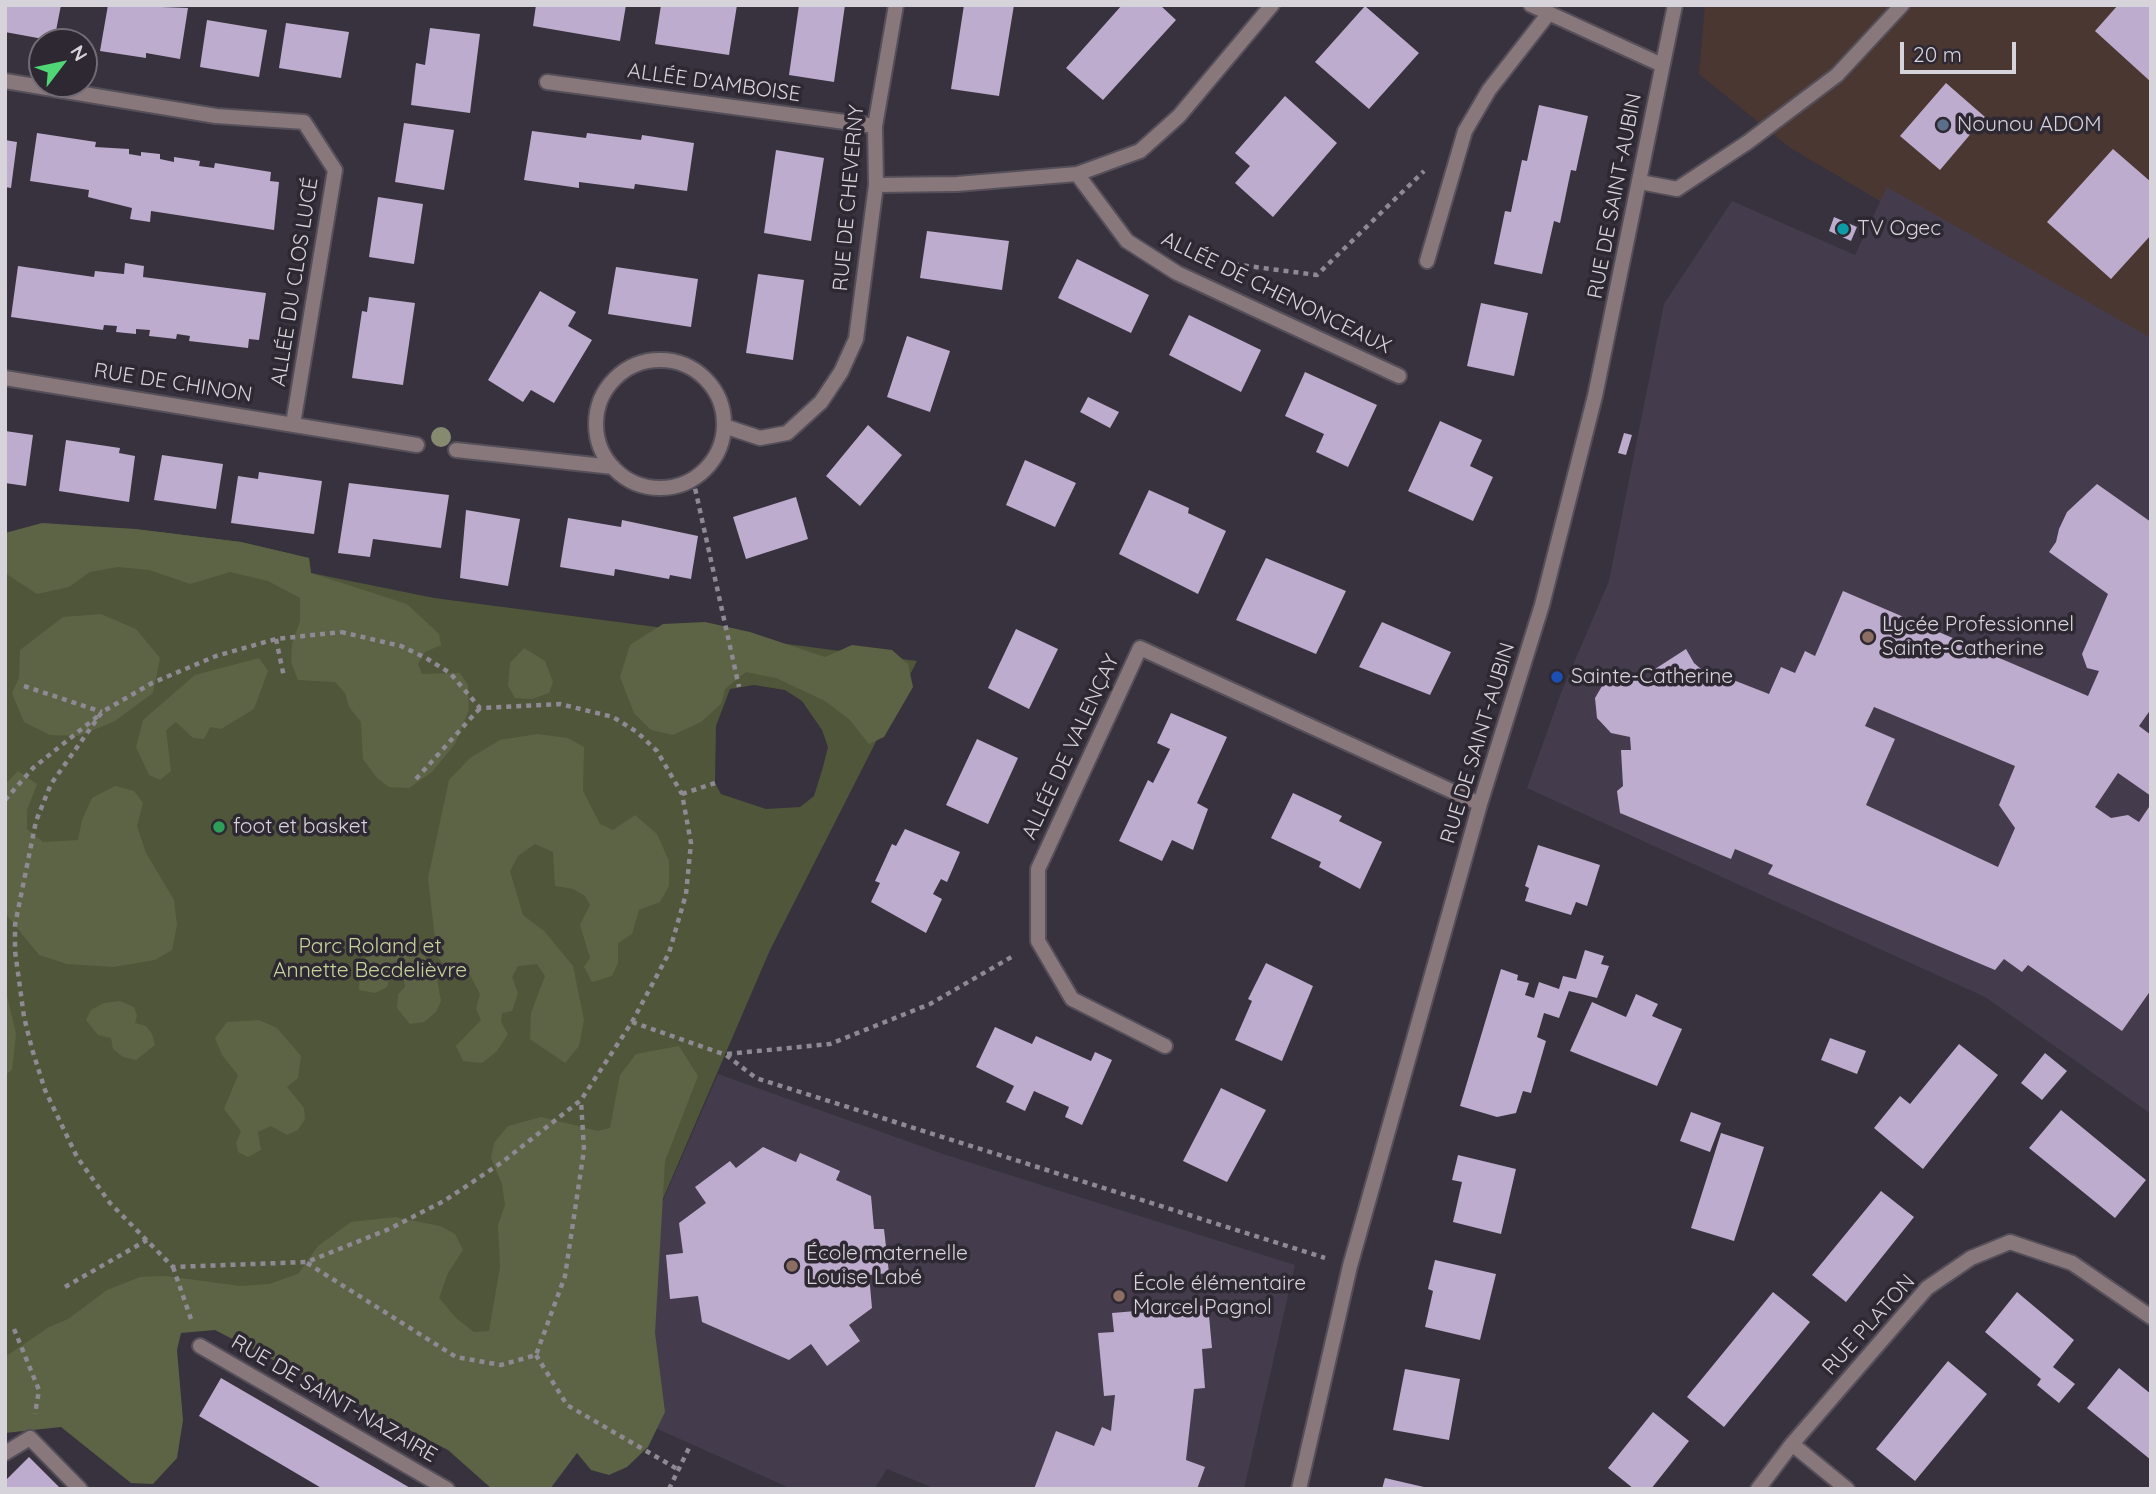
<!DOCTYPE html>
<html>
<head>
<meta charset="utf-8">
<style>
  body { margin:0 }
  #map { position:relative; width:2156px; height:1494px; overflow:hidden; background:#37323d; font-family:Quicksand,sans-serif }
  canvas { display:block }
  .frame { position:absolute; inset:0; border:7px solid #d7d3da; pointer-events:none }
  .north { position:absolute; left:28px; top:28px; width:70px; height:70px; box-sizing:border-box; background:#2d2832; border:2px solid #716c75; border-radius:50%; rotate:58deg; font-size:19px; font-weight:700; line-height:28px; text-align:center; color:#d7d3da }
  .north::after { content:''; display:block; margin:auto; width:24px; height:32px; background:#4fd675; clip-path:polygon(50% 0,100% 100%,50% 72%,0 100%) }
  .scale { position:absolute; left:1900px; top:42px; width:116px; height:32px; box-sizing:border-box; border:4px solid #d7d3da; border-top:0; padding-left:9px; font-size:21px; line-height:24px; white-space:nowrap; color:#d7d3da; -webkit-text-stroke:5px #2d2832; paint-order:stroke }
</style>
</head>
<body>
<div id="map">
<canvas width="2156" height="1494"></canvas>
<div class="frame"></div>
<div class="north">N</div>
<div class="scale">20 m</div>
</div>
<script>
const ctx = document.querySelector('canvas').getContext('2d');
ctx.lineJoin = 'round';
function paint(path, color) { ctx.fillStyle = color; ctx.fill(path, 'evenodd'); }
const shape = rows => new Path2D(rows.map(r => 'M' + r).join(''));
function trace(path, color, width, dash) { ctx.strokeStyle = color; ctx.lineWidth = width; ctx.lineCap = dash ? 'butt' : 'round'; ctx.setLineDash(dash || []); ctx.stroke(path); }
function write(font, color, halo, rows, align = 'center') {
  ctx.font = font + ' Quicksand,sans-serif'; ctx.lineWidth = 7; ctx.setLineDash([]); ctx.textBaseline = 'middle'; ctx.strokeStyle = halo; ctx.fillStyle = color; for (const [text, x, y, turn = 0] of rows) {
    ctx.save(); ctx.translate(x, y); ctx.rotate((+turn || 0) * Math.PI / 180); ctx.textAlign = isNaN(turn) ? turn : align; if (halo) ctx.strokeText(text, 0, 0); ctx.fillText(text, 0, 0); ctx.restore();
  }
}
const industrial = shape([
  [1705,5,2151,5,2151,362,1789,147,1699,74]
]);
const built = shape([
  [1887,187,2151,338,2151,1114,1985,997,1527,788,1561,693,1609,581,1664,304,1732,201,1855,255],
  [718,1074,946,1155,1295,1265,1244,1489,936,1489,887,1469,874,1489,792,1489,579,1394]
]);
const green = shape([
  [68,527,135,529,241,542,309,558,311,573,434,598,917,661,770,950,579,1394,195,1303,5,1409,5,541],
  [754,685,785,690,802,701,822,730,828,747,823,767,814,796,800,807,766,809,721,794,715,783,716,726,730,689]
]);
const forest = shape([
  [42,523,135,529,241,542,309,558,311,573,407,604,439,634,441,645,425,652,418,664,422,674,460,673,468,685,469,710,455,744,432,772,409,788,389,787,377,778,363,759,361,722,349,707,345,693,335,682,298,680,291,662,292,644,300,621,300,598,268,581,230,572,190,584,149,570,118,567,90,572,69,587,37,594,5,573,5,533],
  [101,614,136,629,160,658,153,693,115,721,79,736,50,735,24,722,12,693,19,678,20,650,63,617],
  [705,622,750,632,825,657,852,645,892,650,908,664,913,687,884,737,869,744,849,719,825,701,776,678,746,672,725,689,721,704,701,722,673,735,651,730,634,713,620,677,630,645,663,624],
  [524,648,545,661,553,682,549,693,532,699,515,698,508,686,510,663],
  [259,658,268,671,254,709,221,729,210,727,204,739,193,738,176,722,166,730,171,771,160,780,149,775,136,747,143,720,195,675],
  [537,734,568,738,584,747,583,791,600,824,613,830,635,815,657,834,669,861,669,886,660,902,639,910,632,934,618,943,618,963,612,976,592,982,584,967,590,958,580,925,590,905,585,896,573,889,555,886,553,852,535,844,518,856,510,871,523,915,544,931,573,966,584,1020,579,1046,565,1063,530,1039,531,1013,545,976,537,964,518,966,512,977,518,993,512,1011,502,1013,501,1022,508,1034,497,1051,482,1063,463,1061,456,1046,481,1020,476,1009,480,994,470,975,447,969,437,956,428,878,449,780,470,758,500,740],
  [18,771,37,784,27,810,27,829,43,842,78,840,82,820,92,798,115,786,134,791,143,803,137,826,146,853,174,900,177,925,172,950,155,960,113,967,67,964,39,955,5,913,5,784],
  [389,947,406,947,424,955,436,974,441,1001,436,1012,424,1022,410,1024,397,1008,398,994,405,987,403,973,391,972,387,987,375,993,359,990,360,962,375,950],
  [5,987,16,1034,12,1070,5,1075],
  [120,1001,134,1007,137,1016,135,1023,146,1026,152,1034,155,1045,136,1060,123,1057,113,1049,111,1038,98,1035,86,1020,91,1010,104,1003],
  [259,1020,277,1028,301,1056,298,1078,287,1087,304,1108,305,1119,298,1130,287,1135,271,1126,258,1132,261,1150,248,1157,238,1152,236,1143,241,1131,224,1109,238,1075,222,1055,215,1038,227,1022],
  [679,1046,698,1076,665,1161,655,1333,665,1412,648,1447,627,1467,609,1475,591,1470,577,1453,550,1489,492,1489,448,1450,215,1330,181,1333,177,1350,183,1420,177,1458,153,1484,131,1483,61,1427,5,1433,5,1357,49,1327,68,1319,107,1290,140,1277,166,1276,240,1286,269,1284,298,1274,318,1246,351,1222,395,1217,440,1226,455,1234,463,1250,448,1273,439,1298,456,1318,474,1332,489,1331,500,1267,498,1225,505,1205,502,1184,491,1158,494,1143,508,1126,541,1117,598,1131,610,1128,620,1075,636,1054]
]);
const building = shape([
  [5,5,61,5,54,41,5,32],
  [108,5,188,8,180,59,146,53,146,58,100,51],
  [536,5,626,5,620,41,533,26],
  [661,5,737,5,729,55,655,44],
  [799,5,845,5,834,82,789,75],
  [964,5,1014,5,999,96,951,89],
  [1122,5,1160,5,1176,20,1103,100,1066,68],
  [2118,5,2151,5,2151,82,2095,31],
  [1365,6,1419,53,1369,109,1315,62],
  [207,20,267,30,259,77,200,67],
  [286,23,349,32,341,78,279,68],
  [430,28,480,34,470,113,411,105,416,63,425,65],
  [1946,83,1985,117,1940,170,1900,136],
  [1285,96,1337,143,1273,217,1235,183,1250,166,1235,153],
  [1539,105,1588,116,1576,171,1571,170,1560,223,1554,221,1542,274,1494,264,1505,211,1511,212,1522,160,1527,161],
  [404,123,454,130,444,190,395,182],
  [532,131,586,138,587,133,641,140,642,135,694,143,687,191,635,184,634,189,579,182,579,188,524,180],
  [37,133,96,142,95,147,129,149,129,154,141,156,141,152,160,154,160,159,174,162,174,157,200,161,199,166,214,168,215,163,271,172,270,181,279,182,274,230,151,211,150,222,130,219,132,208,88,197,89,190,30,181],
  [5,140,17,142,11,188,5,187],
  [2113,149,2151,182,2151,235,2111,279,2047,222],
  [776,150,824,158,811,241,764,233],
  [378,197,423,204,414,264,369,257],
  [1834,217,1857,227,1851,241,1829,231],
  [927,231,1009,241,1002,290,920,278],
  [1077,259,1149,295,1131,333,1058,298],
  [125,263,144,266,143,277,266,293,259,340,249,339,248,348,189,341,190,336,177,334,176,339,149,336,150,330,136,329,136,334,116,332,117,326,104,325,103,330,11,317,18,266,94,277,95,271,124,274],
  [616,267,698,279,691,327,608,314],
  [758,274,804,280,793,360,746,353],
  [540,291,576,312,568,326,592,340,554,403,531,390,523,402,488,380],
  [369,297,415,303,403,385,352,378,362,311,367,312],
  [1481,303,1528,313,1514,376,1467,366],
  [1189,315,1261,350,1241,392,1169,355],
  [907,336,950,351,930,412,887,397],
  [1305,372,1377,405,1348,467,1316,452,1324,434,1285,416],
  [1088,397,1119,412,1110,428,1080,412],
  [1440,421,1482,440,1470,466,1493,477,1473,521,1408,491],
  [868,425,902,455,860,506,826,476],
  [5,431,33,435,26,486,5,483],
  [1624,433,1632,435,1626,455,1618,453],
  [66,440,120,448,119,453,135,456,129,502,59,491],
  [162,455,223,464,216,509,154,500],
  [1025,460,1076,483,1055,527,1006,505],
  [259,472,322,481,314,534,231,523,238,476,258,479],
  [349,483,449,495,441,548,373,539,370,557,338,553],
  [2097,484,2151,522,2151,709,2139,726,2151,735,2151,796,2118,773,2095,807,2111,818,2128,815,2139,822,2151,804,2151,990,2122,1031,2028,965,2022,972,2004,959,1995,970,1768,874,1773,865,1735,849,1731,859,1620,813,1617,791,1623,786,1621,750,1631,750,1630,737,1611,733,1597,718,1595,698,1605,681,1626,673,1640,676,1651,686,1661,678,1655,669,1686,649,1694,663,1708,675,1722,680,1723,676,1769,694,1781,667,1795,673,1805,651,1815,656,1843,591,2088,696,2099,671,2087,668,2082,654,2108,594,2049,552,2056,542,2059,529,2067,512],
  [1874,707,2015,766,1999,805,2015,828,1998,867,1866,805,1895,739,1865,726],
  [1149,490,1189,508,1188,513,1226,531,1198,594,1119,554],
  [796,497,808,539,746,559,733,517],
  [466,510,520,519,508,586,460,578],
  [568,518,621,527,622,520,698,536,691,579,670,575,669,579,615,569,614,576,560,567],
  [1266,558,1346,591,1316,654,1236,620],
  [1382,622,1451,652,1430,695,1359,667],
  [1016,629,1058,649,1029,709,988,688],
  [1171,713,1227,737,1197,803,1208,809,1193,850,1172,840,1162,861,1119,841,1148,780,1153,783,1170,749,1157,743],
  [977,739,1018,758,988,824,946,805],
  [1293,793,1342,816,1339,821,1382,842,1360,889,1319,867,1321,862,1271,838],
  [905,829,960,852,947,882,941,879,933,894,942,899,926,933,871,902,880,883,875,881,892,844,896,846],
  [1538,845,1600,865,1587,906,1576,902,1571,915,1525,901,1529,888,1525,886],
  [1585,950,1604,956,1601,964,1609,966,1597,998,1569,991,1559,1018,1544,1013,1537,1037,1546,1041,1531,1093,1523,1091,1516,1113,1497,1117,1460,1106,1501,969,1518,975,1517,980,1529,983,1525,995,1534,998,1539,982,1559,989,1563,976,1576,979],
  [1266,963,1313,986,1282,1061,1235,1040,1252,1001,1248,999],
  [1636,994,1658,1004,1652,1016,1682,1029,1657,1086,1570,1051,1592,1002,1626,1017],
  [995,1027,1032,1044,1036,1036,1091,1061,1095,1052,1112,1060,1082,1125,1065,1117,1069,1107,1034,1091,1025,1111,1006,1102,1014,1086,976,1067],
  [1830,1038,1866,1051,1857,1074,1821,1060],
  [1959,1044,1998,1075,1923,1169,1874,1128,1900,1096,1910,1104],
  [2045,1053,2067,1071,2042,1100,2021,1083],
  [1221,1088,1266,1110,1227,1182,1183,1161],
  [2061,1110,2146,1180,2115,1218,2029,1148],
  [1691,1112,1721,1123,1710,1152,1680,1141],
  [1721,1133,1764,1147,1734,1241,1691,1228],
  [763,1147,796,1162,800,1153,840,1171,836,1180,871,1196,874,1229,884,1229,889,1273,869,1275,872,1308,849,1325,860,1341,827,1366,811,1344,789,1360,702,1322,698,1296,670,1299,666,1255,683,1253,679,1223,706,1203,695,1187,730,1161,736,1168],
  [1458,1155,1516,1169,1501,1234,1453,1222,1462,1182,1452,1180],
  [1881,1191,1914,1217,1846,1302,1812,1275],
  [1435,1260,1496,1274,1480,1340,1425,1327,1433,1291,1428,1289],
  [1773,1292,1810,1322,1724,1427,1687,1397],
  [2017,1292,2074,1340,2053,1367,2075,1384,2059,1403,2037,1385,2041,1379,1985,1332],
  [1208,1305,1212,1348,1202,1349,1205,1388,1194,1389,1186,1460,1205,1467,1197,1489,1034,1489,1056,1431,1094,1446,1102,1427,1111,1431,1115,1395,1104,1396,1098,1333,1114,1332,1112,1313],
  [1948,1361,1987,1394,1915,1481,1876,1449],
  [2119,1368,2151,1394,2151,1460,2087,1408],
  [1405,1369,1460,1379,1449,1440,1393,1430],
  [221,1378,338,1446,412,1489,323,1489,199,1416],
  [1653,1412,1689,1441,1651,1489,1634,1489,1608,1468],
  [29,1457,61,1489,5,1489,5,1481],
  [1385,1478,1428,1488,1428,1489,1382,1489]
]);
const path = shape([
  [1224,263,1317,275,1424,171],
  [693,479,739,687],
  [341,632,401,646,426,658,450,673,480,708,560,704,613,717,637,732,657,751,682,794,691,843,686,894,669,953,632,1022,581,1100,501,1163,444,1201,389,1229,307,1262,173,1267,110,1203,77,1157,45,1090,32,1049,24,1017,15,951,15,925,36,821,51,784,102,712,152,683,216,656,276,639,341,632],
  [276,639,284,677],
  [24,686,102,712],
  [416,779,480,708],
  [682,794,715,783],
  [5,800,33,768,98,716],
  [632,1022,726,1055,756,1078,1325,1258],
  [727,1054,830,1044,930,1004,1015,955],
  [307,1263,456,1357,501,1365,536,1355,565,1276,584,1150,581,1100],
  [173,1267,192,1322],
  [65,1287,147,1240],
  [14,1329,39,1390,35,1414],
  [536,1355,567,1405,679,1470],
  [669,1489,691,1444]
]);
const street = shape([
  [1531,5,1662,65],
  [5,81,216,116,304,122,335,170,293,424],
  [547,82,875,126],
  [1077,174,1140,151,1179,116,1272,5],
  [1640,182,1677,189,1748,142,1837,75,1902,5],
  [876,185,957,184,1077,174,1127,241,1177,273,1399,376],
  [1427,261,1465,131,1489,90,1549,13],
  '596 424a64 64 0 1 1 128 0a64 64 0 1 1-128 0Z',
  [5,378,417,445],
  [724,426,760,438,787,433,821,402,841,372,856,339,876,185,875,126,896,5],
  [456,450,613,467],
  [1165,1046,1072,999,1038,941,1038,869,1140,648,1480,804],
  [200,1346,447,1489],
  [1792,1444,1847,1489],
  [5,1453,30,1438,80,1489],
  [1299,1489,1350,1266,1480,804,1542,605,1595,396,1675,5],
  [1758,1489,1792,1444,1927,1288,1971,1258,2010,1242,2072,1263,2151,1317]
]);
const trees = [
  [441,437]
];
const markers = [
  [1943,125,7,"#5c6f8a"],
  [1843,229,7,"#0f9aa8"],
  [1868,637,7,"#8d6e63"],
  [1557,677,7,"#1a4fb4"],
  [219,827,7,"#2e9e5b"],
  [792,1266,7,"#8d6e63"],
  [1119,1296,7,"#8d6e63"]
];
const streetNames = [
  ["ALLÉE D'AMBOISE",714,83,8],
  ["RUE DE SAINT-AUBIN",1615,196,-79],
  ["RUE DE CHEVERNY",849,198,-85],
  ["ALLÉE DU CLOS LUCÉ",295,282,-81],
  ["ALLÉE DE CHENONCEAUX",1276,293,26],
  ["RUE DE CHINON",173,383,9],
  ["RUE DE SAINT-AUBIN",1478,743,-73],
  ["ALLÉE DE VALENÇAY",1071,747,-65],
  ["RUE PLATON",1869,1325,-48],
  ["RUE DE SAINT-NAZAIRE",334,1399,30]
];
const poiNames = [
  ["Nounou ADOM",1957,125],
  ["TV Ogec",1857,229],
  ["Lycée Professionnel",1882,625],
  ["Sainte-Catherine",1882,649],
  ["Sainte-Catherine",1571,677],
  ["foot et basket",233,827],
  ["École maternelle",806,1254],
  ["Louise Labé",806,1278],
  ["École élémentaire",1133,1284],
  ["Marcel Pagnol",1133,1308]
];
const parkNames = [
  ["Parc Roland et",370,947],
  ["Annette Becdelièvre",370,971]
];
paint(industrial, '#4b3732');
paint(built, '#443c4c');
paint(green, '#505639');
paint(forest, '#5d6445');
paint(building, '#bdaccd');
trace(street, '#544f59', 18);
trace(path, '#8e8992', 4.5, [5, 5]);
trace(street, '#88777b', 14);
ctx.fillStyle = '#868b70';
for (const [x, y] of trees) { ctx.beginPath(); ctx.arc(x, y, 10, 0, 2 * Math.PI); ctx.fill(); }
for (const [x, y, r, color] of markers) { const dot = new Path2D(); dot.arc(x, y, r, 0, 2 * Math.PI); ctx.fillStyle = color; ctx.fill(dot); trace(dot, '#2d2832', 2.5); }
write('21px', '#d7d3da', '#2d2832', streetNames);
write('21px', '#d7d3da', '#2d2832', poiNames, 'left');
write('21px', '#c7d499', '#2d2832', parkNames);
</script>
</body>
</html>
